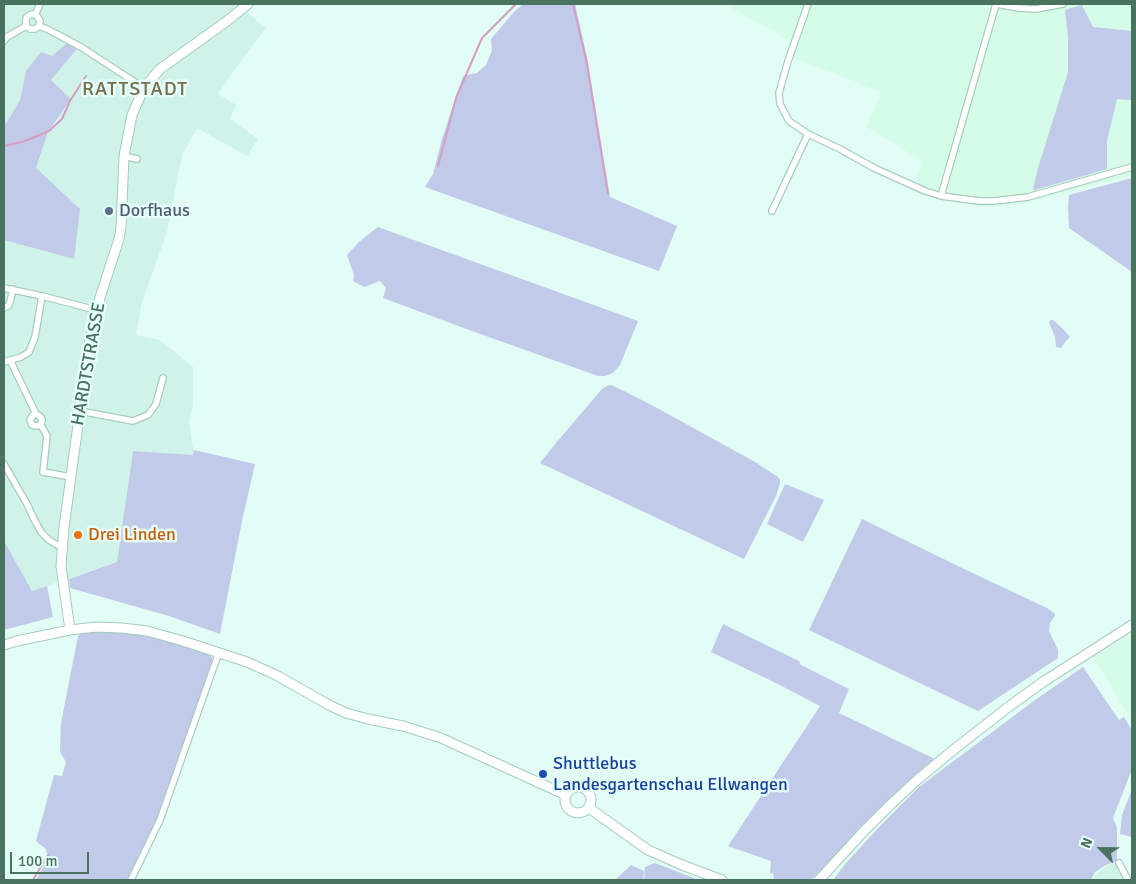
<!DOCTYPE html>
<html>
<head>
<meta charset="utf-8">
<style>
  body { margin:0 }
  #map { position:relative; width:1136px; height:884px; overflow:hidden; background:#e2fcf6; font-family:Signika,sans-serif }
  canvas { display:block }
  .frame { position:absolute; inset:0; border:5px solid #49725f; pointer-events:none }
  .north { position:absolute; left:1076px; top:824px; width:50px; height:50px; -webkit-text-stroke:4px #e7fffa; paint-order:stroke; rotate:293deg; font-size:14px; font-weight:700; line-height:20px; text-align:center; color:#49725f }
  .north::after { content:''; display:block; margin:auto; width:18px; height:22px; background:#49725f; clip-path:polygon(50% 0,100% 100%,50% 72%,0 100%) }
  .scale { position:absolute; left:10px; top:852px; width:79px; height:22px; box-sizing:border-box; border:2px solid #49725f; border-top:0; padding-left:6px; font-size:15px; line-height:18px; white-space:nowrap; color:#49725f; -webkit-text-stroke:4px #e7fffa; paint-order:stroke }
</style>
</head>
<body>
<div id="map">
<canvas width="1136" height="884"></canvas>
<div class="frame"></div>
<div class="north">N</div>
<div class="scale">100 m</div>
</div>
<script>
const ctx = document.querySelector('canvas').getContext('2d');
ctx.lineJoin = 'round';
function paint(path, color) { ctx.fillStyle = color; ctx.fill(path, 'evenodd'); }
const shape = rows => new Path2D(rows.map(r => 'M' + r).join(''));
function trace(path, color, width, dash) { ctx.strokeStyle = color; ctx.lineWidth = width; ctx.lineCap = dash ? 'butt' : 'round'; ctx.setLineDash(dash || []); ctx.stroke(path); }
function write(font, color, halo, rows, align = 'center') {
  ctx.font = font + ' Signika,sans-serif'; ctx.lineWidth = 5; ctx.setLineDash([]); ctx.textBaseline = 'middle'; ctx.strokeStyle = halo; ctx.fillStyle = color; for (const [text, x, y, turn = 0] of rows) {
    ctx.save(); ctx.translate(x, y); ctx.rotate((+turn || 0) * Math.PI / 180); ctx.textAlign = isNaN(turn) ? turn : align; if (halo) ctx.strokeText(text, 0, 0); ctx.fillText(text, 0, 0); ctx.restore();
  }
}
const residential = shape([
  [4,4,236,4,266,28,240,62,218,94,236,105,230,119,258,139,247,156,197,128,182,155,167,232,142,302,136,335,160,340,193,367,193,405,189,422,194,455,133,451,117,562,32,591,4,541,4,240,74,259,36,168,48,132,71,100,51,80,80,46,72,39,52,56,26,71,20,100,7,122,4,124],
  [1119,863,1132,878,1132,880,1093,880,1096,874,1108,865]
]);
const commercial = shape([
  [725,4,1132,4,1132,175,1025,203,986,207,952,202,913,192,921,166,920,161,896,144,867,127,881,93,857,82,791,57,794,43],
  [1132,634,1132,722,1094,658]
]);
const green = shape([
  [523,4,575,4,587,57,610,197,677,226,659,271,425,187,433,174,442,139,463,76,477,73,486,65,492,50,491,39,514,12],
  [1082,5,1093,27,1132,31,1132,100,1117,99,1107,141,1107,169,1035,190,1033,189,1038,168,1068,72,1068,37,1065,10],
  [67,43,77,49,51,80,71,99,48,132,36,168,80,209,74,259,4,240,4,124,7,122,20,100,26,71,41,52,52,56],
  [1132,178,1132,272,1069,228,1068,208,1069,195],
  [378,227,638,321,620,365,613,373,605,376,598,376,472,331,383,298,386,288,380,281,364,287,353,281,354,275,347,255,359,242],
  [1051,320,1053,320,1063,329,1070,337,1065,342,1061,348,1056,347,1055,337,1049,322],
  [611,385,626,392,659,409,755,462,778,477,780,480,780,484,776,496,744,559,540,463,556,443,602,389,607,386],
  [194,450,255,464,242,521,220,634,169,616,70,588,69,579,117,562,133,451,193,455],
  [785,484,824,500,803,542,767,524],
  [862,519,964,569,1047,608,1055,614,1055,616,1050,623,1049,631,1058,650,1058,658,978,711,809,630],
  [4,541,32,591,47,586,53,617,4,630],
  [723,624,799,661,801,665,849,689,839,713,937,760,846,844,811,880,774,880,773,873,770,873,771,861,728,846,820,706,776,683,711,652],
  [94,631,122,631,147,635,209,652,212,658,212,664,156,823,129,880,36,880,48,858,46,849,36,841,54,775,62,776,66,762,60,752,61,723,78,636,81,633],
  [1083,667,1119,720,1124,717,1132,730,1132,769,1113,818,1117,828,1117,861,1106,865,1095,872,1091,880,833,880,846,863,882,824,919,787,1035,700],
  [1132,789,1132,837,1120,834,1122,815],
  [655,863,699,880,644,880,645,867],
  [631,865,644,871,643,880,615,880]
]);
const stream = shape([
  [573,4,587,64,608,194],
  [4,146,25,141,49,131,62,119,70,101,86,76],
  [438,166,456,98,482,38,516,4],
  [33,880,48,855]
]);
const street = shape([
  [808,4,788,61,779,93,780,104,789,121,808,134,840,149,874,168,925,191,941,196,979,201,994,201,1028,197,1132,167],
  [996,4,1019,8,1036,9,1063,4],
  [35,15,40,4],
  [39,26,40,21,37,16,32,14,28,16,26,18,26,26,30,29,35,29,39,26,47,29,81,47,144,88],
  [4,41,7,37,26,26],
  [124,156,137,159],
  [941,196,996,4],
  [772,211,808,134],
  [4,288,42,296,96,310],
  [4,308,8,306,10,302,13,289],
  [10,360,36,414,41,417,42,420,41,425,47,436,43,472,71,477],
  [4,362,21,357,29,352,35,337,42,296],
  [80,411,133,421,148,415,156,404,163,378],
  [36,414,33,415,30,420,32,425,36,426,41,425],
  [4,464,27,504,34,519,41,532,49,540,62,548],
  [1119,863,1128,880],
  [131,880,160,820,219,652]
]);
const secondary = shape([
  [70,630,61,566,64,527,79,418,85,365,96,310,119,239,121,227,124,156,132,115,144,88,160,69,227,21,248,4],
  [4,645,17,641,70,630,96,627,122,628,147,631,183,641,247,662,276,675,329,705,346,713,368,719,403,726,441,738,566,795],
  '565 800a13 13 0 1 1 26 0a13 13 0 1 1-26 0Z',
  [589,808,648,850,682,865,722,880],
  [819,880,864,831,888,807,917,780,957,747,1007,708,1043,682,1132,625]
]);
const markers = [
  [109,211,5,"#5c6f8a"],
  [78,535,5,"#e8710a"],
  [543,774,5,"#1a4fb4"]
];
const serviceNames = [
  ["Dorfhaus",119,211]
];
const streetNames = [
  ["HARDTSTRASSE",89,364,-80]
];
const foodNames = [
  ["Drei Linden",88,535]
];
const transitNames = [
  ["Shuttlebus",553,764],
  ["Landesgartenschau Ellwangen",553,785]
];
const quarterNames = [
  ["RATTSTADT",135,90]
];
paint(residential, '#d0f3e9');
paint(commercial, '#d5fce8');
paint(green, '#c1cae8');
trace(stream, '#d69dc3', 2);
trace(street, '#a9ccbf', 8);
trace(secondary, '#a4ccbd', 11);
trace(street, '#fff', 5.5);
trace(secondary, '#fff', 9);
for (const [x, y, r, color] of markers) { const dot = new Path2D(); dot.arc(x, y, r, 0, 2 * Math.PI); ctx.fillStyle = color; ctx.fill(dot); trace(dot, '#e7fffa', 2); }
write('18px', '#4e5e75', '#e7fffa', serviceNames, 'left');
write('18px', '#49725f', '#e7fffa', streetNames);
write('18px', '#c56008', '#e7fffa', foodNames, 'left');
write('18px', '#164399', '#e7fffa', transitNames, 'left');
ctx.letterSpacing = '1px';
write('20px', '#756f4f', '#e7fffa', quarterNames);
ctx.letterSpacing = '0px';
</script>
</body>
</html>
